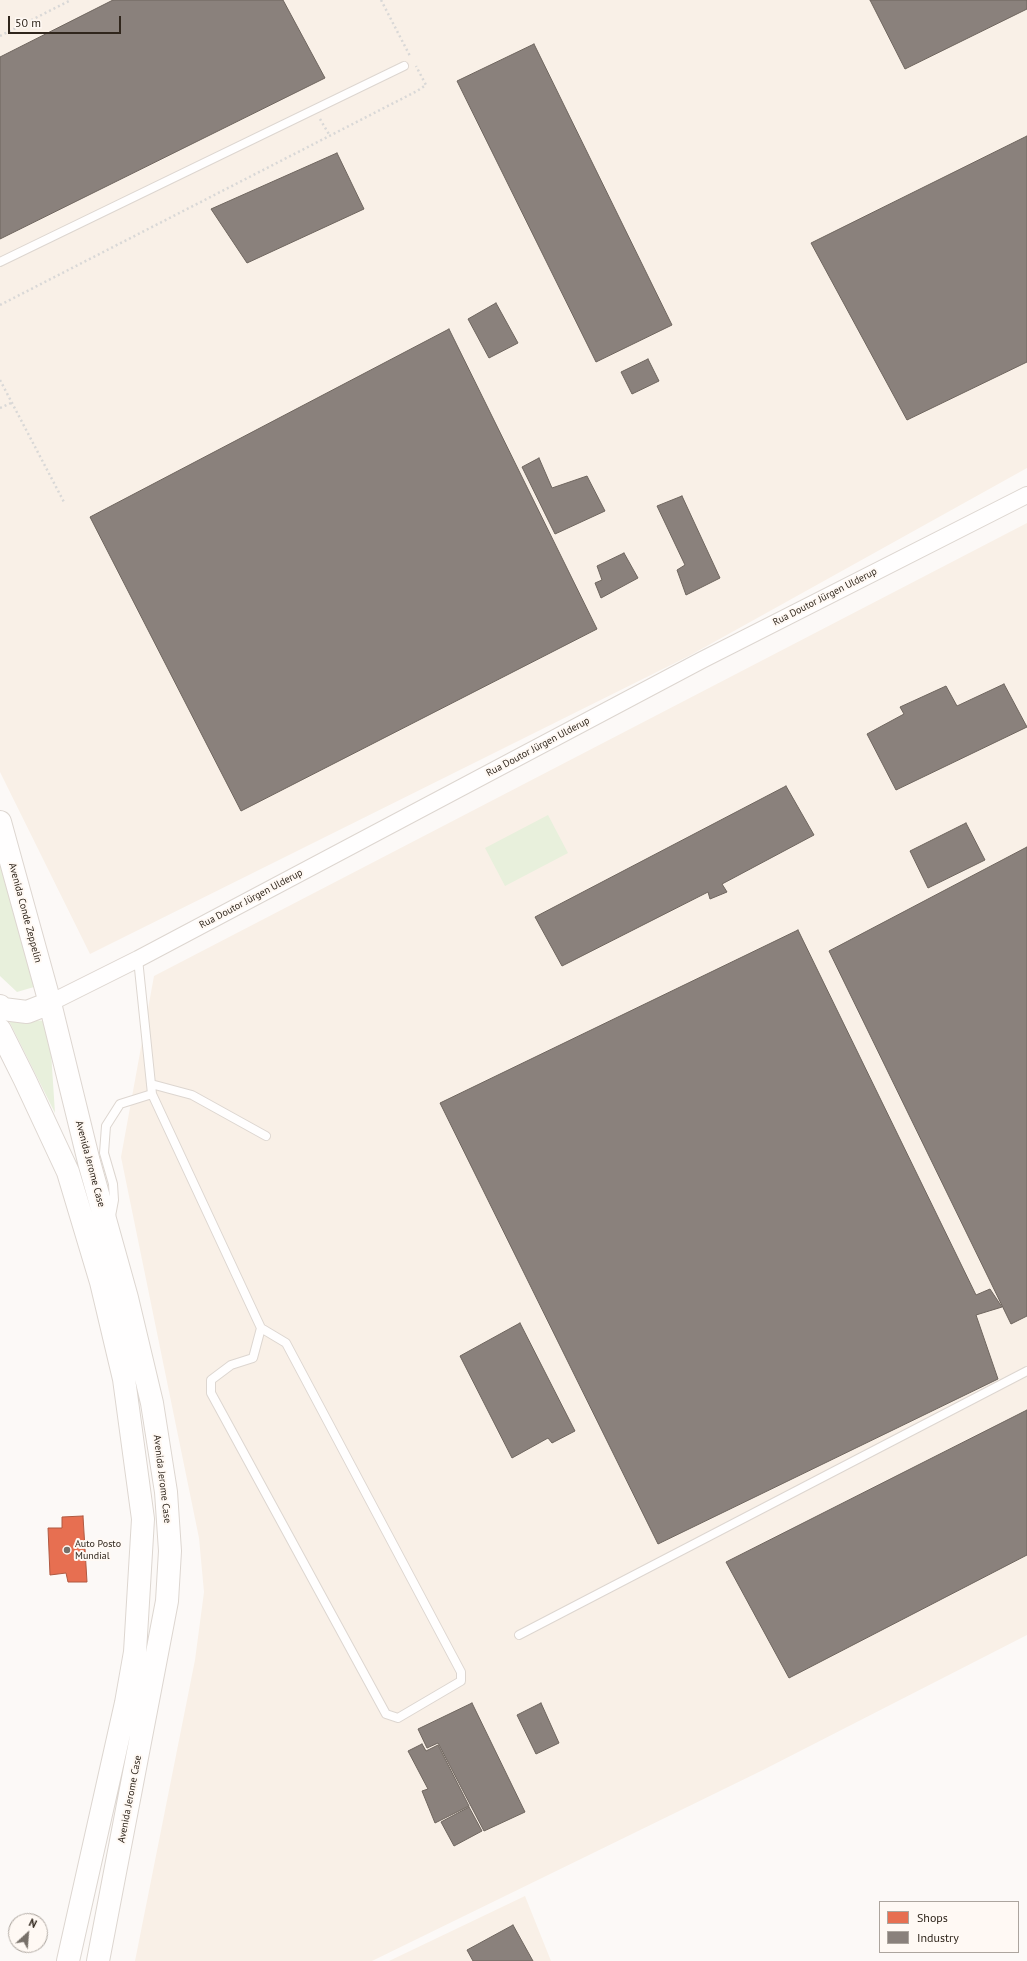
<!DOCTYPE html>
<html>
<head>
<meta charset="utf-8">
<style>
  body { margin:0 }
  #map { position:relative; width:1027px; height:1961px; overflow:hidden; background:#fcf9f7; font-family:"PT Sans",sans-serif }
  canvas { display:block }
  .legend { position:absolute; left:879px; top:1901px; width:140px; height:52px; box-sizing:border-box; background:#fff9f4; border:1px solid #aca59e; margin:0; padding:5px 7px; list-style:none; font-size:12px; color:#30261c }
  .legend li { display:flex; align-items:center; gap:8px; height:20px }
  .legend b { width:20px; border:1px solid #aca59e }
  .north { position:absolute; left:8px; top:1913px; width:40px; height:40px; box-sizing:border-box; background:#fff9f4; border:1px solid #aca59e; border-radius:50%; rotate:26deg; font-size:11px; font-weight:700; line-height:16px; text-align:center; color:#30261c }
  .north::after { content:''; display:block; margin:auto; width:14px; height:18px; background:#777069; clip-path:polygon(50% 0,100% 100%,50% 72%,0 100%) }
  .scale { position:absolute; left:8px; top:16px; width:113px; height:18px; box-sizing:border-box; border:2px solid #30261c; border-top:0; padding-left:5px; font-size:12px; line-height:14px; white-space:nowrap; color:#30261c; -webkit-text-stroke:3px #fff9f4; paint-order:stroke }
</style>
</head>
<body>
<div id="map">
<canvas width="1027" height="1961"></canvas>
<ul class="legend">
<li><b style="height:11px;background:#e76f51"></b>Shops</li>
<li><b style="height:11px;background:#8a817c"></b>Industry</li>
</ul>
<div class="north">N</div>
<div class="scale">50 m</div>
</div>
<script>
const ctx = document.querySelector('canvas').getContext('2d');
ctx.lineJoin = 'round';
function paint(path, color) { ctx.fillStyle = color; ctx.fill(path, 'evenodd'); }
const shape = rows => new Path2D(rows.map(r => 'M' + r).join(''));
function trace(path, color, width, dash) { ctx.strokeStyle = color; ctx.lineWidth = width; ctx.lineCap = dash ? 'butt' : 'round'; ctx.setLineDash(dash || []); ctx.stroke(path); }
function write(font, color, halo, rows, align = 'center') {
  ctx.font = font + ' "PT Sans",sans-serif'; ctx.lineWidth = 4; ctx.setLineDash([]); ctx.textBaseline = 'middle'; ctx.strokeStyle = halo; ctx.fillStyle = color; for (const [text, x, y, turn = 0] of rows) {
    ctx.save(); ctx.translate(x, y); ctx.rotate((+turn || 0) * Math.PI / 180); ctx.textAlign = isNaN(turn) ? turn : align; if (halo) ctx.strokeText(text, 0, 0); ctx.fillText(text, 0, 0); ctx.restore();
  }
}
const built = shape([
  [0,0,1027,0,1027,468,689,656,90,954,0,772],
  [1027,523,1027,1635,763,1770,372,1961,135,1961,195,1660,204,1592,199,1538,121,1157,154,976],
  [525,1896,551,1961,389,1961]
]);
const green = shape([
  [548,815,568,853,505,886,485,848],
  [0,852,34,987,17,992,0,976],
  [8,1019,49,1021,55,1113]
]);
const shops = shape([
  [83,1516,87,1582,68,1582,66,1573,50,1575,48,1528,62,1528,62,1517,83,1516]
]);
const industry = shape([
  [113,0,283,0,325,78,0,239,0,57,113,0],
  [870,0,1027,0,1027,9,905,69,870,0],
  [534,44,672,325,596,362,457,81,534,44],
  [1027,136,1027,362,907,420,811,243,1027,136],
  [337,153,364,209,247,263,211,209,337,153],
  [496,303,518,343,489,358,468,319,496,303],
  [449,329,597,629,241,811,90,517,449,329],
  [648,359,659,381,632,394,621,372,648,359],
  [539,458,552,488,587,476,605,511,555,534,522,467,539,458],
  [682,496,720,578,686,595,677,570,685,565,657,506,682,496],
  [624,553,638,578,601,598,595,583,602,580,597,566,624,553],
  [1004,684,1027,727,896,790,867,734,904,714,900,707,946,686,957,706,1004,684],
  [786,786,814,835,722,884,727,892,710,899,708,892,562,966,535,917,786,786],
  [966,823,985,860,928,888,910,851,966,823],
  [1027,847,1027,1316,1011,1324,829,951,1027,847],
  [798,930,976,1295,990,1289,1002,1307,976,1315,998,1379,658,1544,440,1103,798,930],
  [520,1323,575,1431,552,1443,548,1438,512,1458,460,1356,520,1323],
  [1027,1410,1027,1555,789,1678,726,1562,1027,1410],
  [472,1703,525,1812,484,1831,438,1743,427,1748,418,1729,472,1703],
  [541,1703,559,1743,536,1754,517,1715,541,1703],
  [422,1744,426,1751,438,1745,469,1806,435,1823,422,1791,428,1789,408,1751,422,1744],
  [469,1807,482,1831,454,1846,441,1822,469,1807],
  [513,1925,533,1961,473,1961,467,1950,513,1925]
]);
const path = shape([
  [381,0,410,56],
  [0,36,71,0],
  [320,119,330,136],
  [0,305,417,91,426,85,416,66],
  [0,380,65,504],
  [0,408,11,403]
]);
const lane = shape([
  [0,262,404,66],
  [138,959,152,1094,261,1328,286,1343,461,1672,461,1681,398,1718,386,1714,211,1393,211,1380,231,1365,253,1358,261,1328],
  [151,1084,192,1095,266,1136],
  [111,1216,114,1200,113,1184,104,1153,106,1126,120,1104,152,1094],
  [519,1635,1027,1371]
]);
const street = shape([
  [50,1003,138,959,702,660,1027,495]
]);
const secondary = shape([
  [0,822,50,1003,89,1162,127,1298,152,1403,166,1492,170,1551,167,1601,98,1961],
  [0,1006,3,1009,27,1012,50,1003],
  [0,1030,25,1080,68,1172,101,1282,124,1379,143,1519,135,1652,126,1703,68,1961]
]);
const markers = [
  [67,1550,4,"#777069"]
];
const streetNames = [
  ["Rua Doutor Jürgen Ulderup",825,597,-27],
  ["Rua Doutor Jürgen Ulderup",538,747,-28],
  ["Rua Doutor Jürgen Ulderup",251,899,-28],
  ["Avenida Conde Zeppelin",25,913,75],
  ["Avenida Jerome Case",90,1164,75],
  ["Avenida Jerome Case",162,1479,83],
  ["Avenida Jerome Case",130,1799,-79]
];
const poiNames = [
  ["Auto Posto",75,1544],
  ["Mundial",75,1556]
];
paint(built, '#f9f0e7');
paint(green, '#e8f0dc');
paint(shops, '#e76f51');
trace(shops, '#b05941', 1);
paint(industry, '#8a817c');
trace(industry, '#6f665f', 1);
trace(lane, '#ddd6d0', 10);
trace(street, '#ddd6d0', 18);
trace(secondary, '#ddd6d0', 24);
trace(path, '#d9d8d7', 2.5, [2, 3]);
trace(lane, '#fffefe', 8);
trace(street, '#fffefe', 16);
trace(secondary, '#fffefe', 22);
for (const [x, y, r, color] of markers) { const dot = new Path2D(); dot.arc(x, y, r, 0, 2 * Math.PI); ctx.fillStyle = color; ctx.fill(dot); trace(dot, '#fff9f4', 1.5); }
write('10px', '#30261c', '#fff9f4', streetNames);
write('10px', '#30261c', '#fff9f4', poiNames, 'left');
</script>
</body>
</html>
